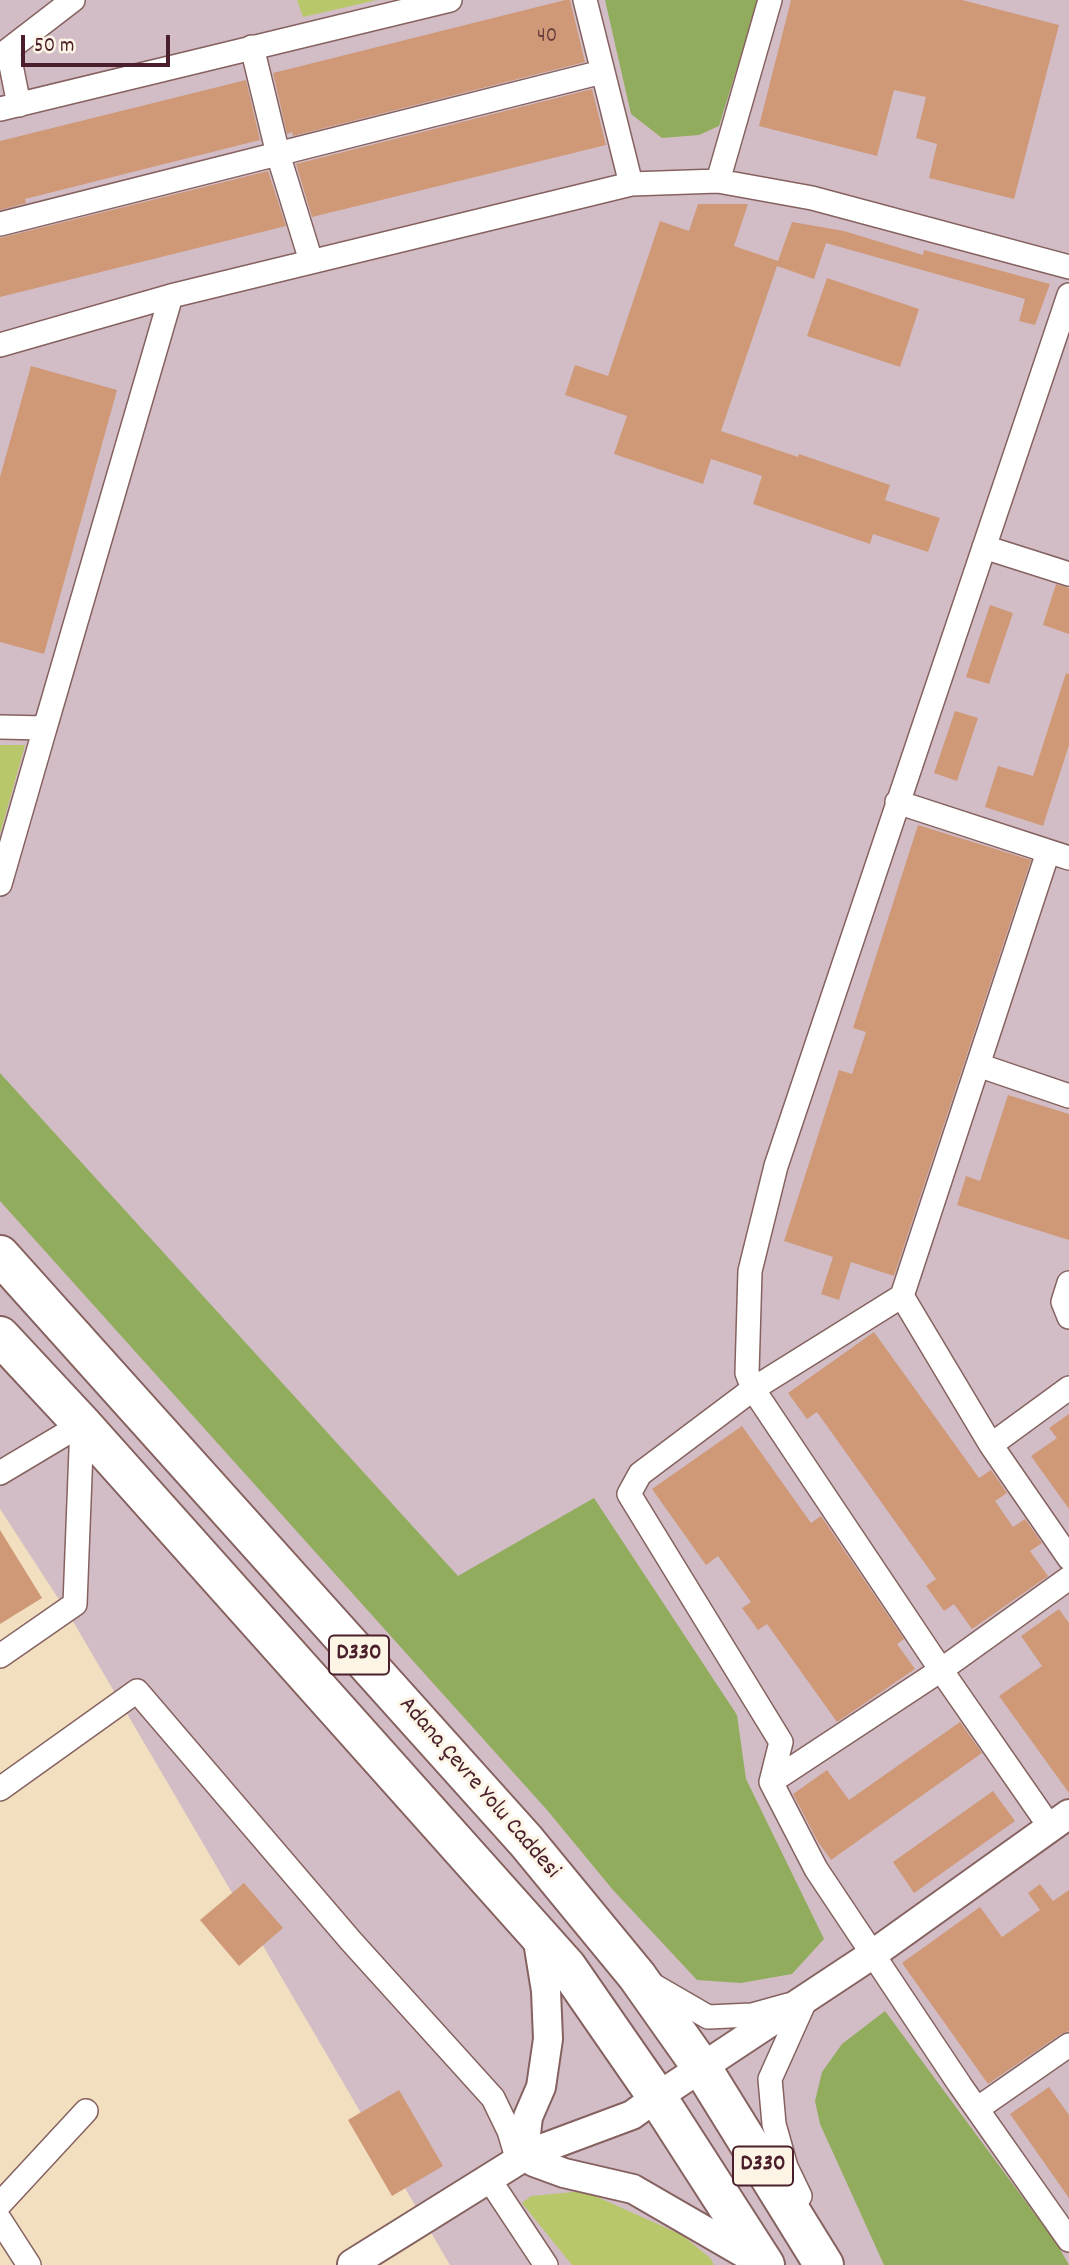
<!DOCTYPE html>
<html>
<head>
<meta charset="utf-8">
<style>
  body { margin:0 }
  #map { position:relative; width:1069px; height:2265px; overflow:hidden; background:#f2dfc0; font-family:Dekko,sans-serif }
  canvas { display:block }
  .scale { position:absolute; left:21px; top:35px; width:149px; height:32px; box-sizing:border-box; border:4px solid #4a1f2b; border-top:0; padding-left:9px; font-size:21px; line-height:24px; white-space:nowrap; color:#4a1f2b; -webkit-text-stroke:5px #fcf5e5; paint-order:stroke }
</style>
</head>
<body>
<div id="map">
<canvas width="1069" height="2265"></canvas>
<div class="scale">50 m</div>
</div>
<script>
const ctx = document.querySelector('canvas').getContext('2d');
ctx.lineJoin = 'round';
function paint(path, color) { ctx.fillStyle = color; ctx.fill(path, 'evenodd'); }
const shape = rows => new Path2D(rows.map(r => 'M' + r).join(''));
function trace(path, color, width, dash) { ctx.strokeStyle = color; ctx.lineWidth = width; ctx.lineCap = dash ? 'butt' : 'round'; ctx.setLineDash(dash || []); ctx.stroke(path); }
function write(font, color, halo, rows, align = 'center') {
  ctx.font = font + ' Dekko,sans-serif'; ctx.lineWidth = 6; ctx.setLineDash([]); ctx.textBaseline = 'middle'; ctx.strokeStyle = halo; ctx.fillStyle = color; for (const [text, x, y, turn = 0] of rows) {
    ctx.save(); ctx.translate(x, y); ctx.rotate((+turn || 0) * Math.PI / 180); ctx.textAlign = isNaN(turn) ? turn : align; if (halo) ctx.strokeText(text, 0, 0); ctx.fillText(text, 0, 0); ctx.restore();
  }
}
const industrial = shape([
  [0,0,1069,0,1069,2265,450,2265,71,1618,0,1509]
]);
const green = shape([
  [297,0,377,0,303,17],
  [0,745,25,745,0,834],
  [584,2191,682,2235,710,2258,714,2265,572,2265,522,2203,531,2196]
]);
const forest = shape([
  [605,0,758,0,719,126,699,135,662,138,631,114],
  [0,1073,458,1576,594,1498,737,1715,746,1779,824,1939,792,1974,741,1983,697,1980,613,1890,547,1810,0,1201],
  [885,2011,1057,2244,1069,2265,884,2265,820,2124,815,2101,822,2072,842,2044]
]);
const building = shape([
  [565,0,570,0,585,62,293,136,292,132,287,134,273,73],
  [791,0,962,0,1059,25,1014,199,929,178,937,144,916,138,926,97,894,90,877,156,759,126],
  [246,80,260,140,25,199,26,203,0,210,0,141],
  [592,89,606,145,312,217,296,164],
  [268,171,286,226,0,297,0,238],
  [698,204,748,204,734,246,778,261,792,222,844,231,923,255,924,250,1050,284,1035,325,1019,321,1025,299,826,243,814,279,777,266,721,431,798,457,799,454,890,485,885,500,940,518,928,552,873,534,870,544,753,504,762,476,711,459,703,484,614,454,627,416,565,395,575,365,608,376,660,221,689,231],
  [827,278,919,309,900,367,807,336],
  [31,366,117,390,44,654,0,642,0,477],
  [1056,584,1069,588,1069,634,1043,625],
  [990,605,1013,613,989,684,966,677],
  [1066,673,1069,674,1069,745,1043,826,985,807,998,766,1033,776],
  [955,711,978,718,957,781,934,773],
  [918,825,1031,860,894,1276,851,1262,839,1300,821,1294,833,1257,784,1241,839,1070,852,1074,866,1032,853,1028],
  [1008,1095,1069,1114,1069,1240,957,1205,966,1176,980,1181],
  [874,1332,979,1478,991,1470,1007,1493,995,1501,1013,1527,1025,1519,1042,1543,1030,1551,1048,1576,972,1629,954,1604,944,1611,926,1586,936,1579,817,1412,807,1419,788,1393],
  [1069,1414,1069,1509,1031,1456,1057,1438,1049,1428],
  [742,1426,811,1523,821,1516,904,1639,897,1644,915,1669,837,1722,767,1624,758,1630,742,1608,751,1602,718,1556,706,1565,652,1489],
  [0,1530,42,1598,0,1624],
  [1059,1609,1069,1623,1069,1793,999,1696,1042,1666,1021,1636],
  [960,1722,982,1753,831,1860,818,1842,793,1794,827,1770,849,1800],
  [993,1791,1015,1821,914,1893,893,1862],
  [244,1883,283,1928,239,1966,200,1920],
  [1040,1884,1053,1901,1069,1890,1069,2031,1061,2034,988,2084,902,1963,980,1907,1002,1937,1040,1910,1028,1893],
  [1049,2087,1069,2115,1069,2198,1010,2114],
  [399,2090,443,2166,392,2196,348,2120]
]);
const minor = shape([
  [585,0,631,184,718,181,812,198,1069,267],
  [252,47,278,154,311,261],
  [19,105,8,50,73,0],
  [0,109,450,0],
  [718,181,770,0],
  [0,224,602,72],
  [1069,295,776,1166,750,1271,747,1373,753,1389,640,1474,629,1494,781,1742,771,1782,816,1869,960,2085,1069,2240],
  [0,345,171,296],
  [984,547,1069,574],
  [0,727,45,728,171,296,631,184],
  [897,802,1069,858],
  [1048,852,902,1296,991,1445,1069,1558],
  [0,884,45,728],
  [978,1065,1069,1096],
  [1069,1283,1063,1302,1069,1317],
  [902,1296,753,1389,941,1670,1050,1827],
  [991,1445,1069,1388],
  [0,1473,82,1424],
  [0,1656,75,1604,82,1424],
  [771,1782,941,1670,1069,1578],
  [0,1789,137,1691,351,1941,493,2098,509,2131,518,2161],
  [651,1984,708,2017,752,2015,788,2005],
  [977,2109,1069,2045],
  [489,2179,546,2265],
  [800,2196,786,2167,774,2124,770,2079,805,2001],
  [0,2204,86,2111],
  [0,2220,29,2265]
]);
const tertiary = shape([
  [537,1935,546,1991,548,2039,541,2087,528,2117,525,2142,534,2162,564,2173,633,2189,761,2263],
  [352,2264,530,2153,632,2115,657,2097,873,1954,1069,1814]
]);
const trunk = shape([
  [0,1255,526,1841,637,1976,702,2068,824,2265],
  [0,1336,82,1424,567,1967,657,2097,765,2265]
]);
const numberNames = [
  ["40",547,38]
];
const shields = [
  [359,1655,60],
  [763,2166,60]
];
const shieldNames = [
  ["D330",359,1655],
  ["D330",763,2166]
];
const streetNames = [
  ["Adana Çevre Yolu Caddesi",478,1789,49]
];
paint(industrial, '#d2bdc6');
paint(green, '#b8c76a');
paint(forest, '#92ac5e');
paint(building, '#cf9978');
trace(minor, '#85625f', 26);
trace(tertiary, '#85625f', 32);
trace(trunk, '#85625f', 42);
trace(minor, '#fff', 23);
trace(tertiary, '#fff', 28);
trace(trunk, '#fff', 38);
write('21px', '#6b3e3e', null, numberNames);
for (const [x, y, w] of shields) { const box = new Path2D(); box.roundRect(x - w / 2, y - 19.5, w, 39, 5); ctx.fillStyle = '#fcf5e5'; ctx.fill(box); trace(box, '#4a1f2b', 2); }
write('bold 23px', '#4a1f2b', null, shieldNames);
write('24px', '#4a1f2b', '#fcf5e5', streetNames);
</script>
</body>
</html>
